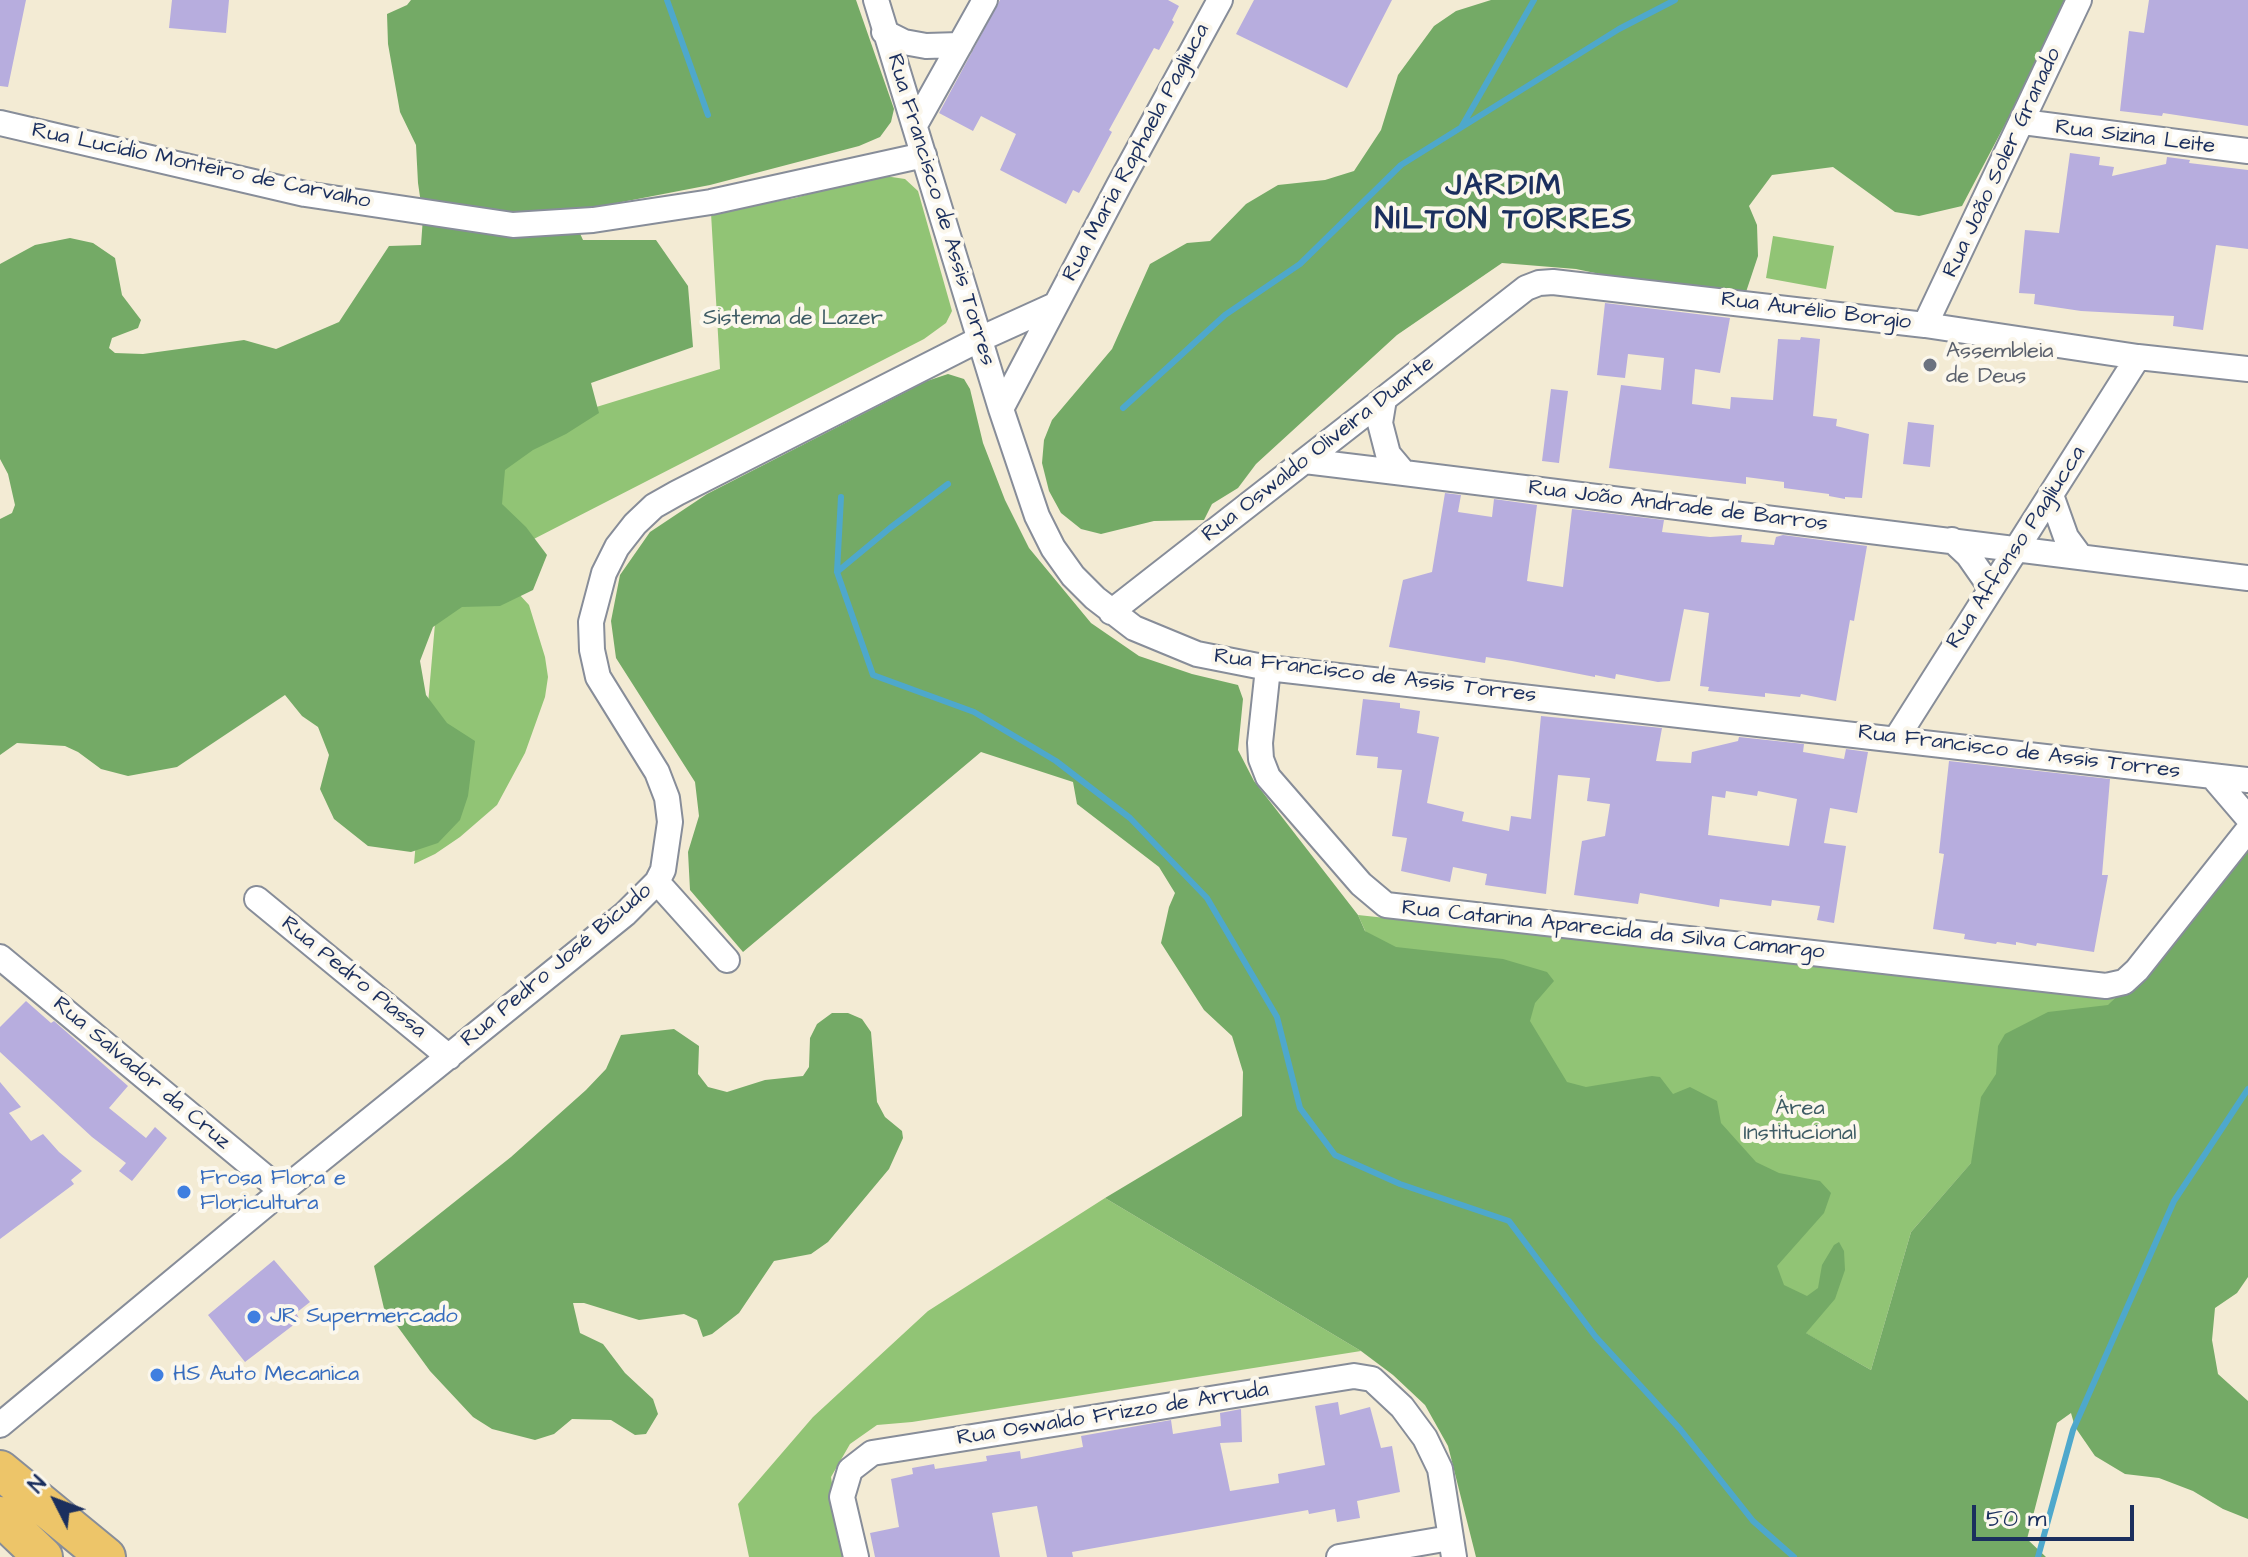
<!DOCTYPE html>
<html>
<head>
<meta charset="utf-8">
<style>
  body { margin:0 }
  #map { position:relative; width:2248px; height:1557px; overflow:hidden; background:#f3ebd4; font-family:"Architects Daughter",sans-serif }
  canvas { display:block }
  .north { position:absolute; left:16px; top:1461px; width:80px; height:80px; -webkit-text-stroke:6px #fbf7ec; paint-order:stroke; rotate:312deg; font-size:22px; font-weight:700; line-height:32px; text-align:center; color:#1b2f5e }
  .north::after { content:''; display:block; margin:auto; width:28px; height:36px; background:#1b2f5e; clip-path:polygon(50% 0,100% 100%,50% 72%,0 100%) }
  .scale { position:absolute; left:1972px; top:1505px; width:162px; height:36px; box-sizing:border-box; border:4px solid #1b2f5e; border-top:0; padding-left:10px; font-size:24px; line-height:28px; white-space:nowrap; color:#1b2f5e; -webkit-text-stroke:6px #fbf7ec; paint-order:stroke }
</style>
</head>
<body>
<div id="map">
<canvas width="2248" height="1557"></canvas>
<div class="north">N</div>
<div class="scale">50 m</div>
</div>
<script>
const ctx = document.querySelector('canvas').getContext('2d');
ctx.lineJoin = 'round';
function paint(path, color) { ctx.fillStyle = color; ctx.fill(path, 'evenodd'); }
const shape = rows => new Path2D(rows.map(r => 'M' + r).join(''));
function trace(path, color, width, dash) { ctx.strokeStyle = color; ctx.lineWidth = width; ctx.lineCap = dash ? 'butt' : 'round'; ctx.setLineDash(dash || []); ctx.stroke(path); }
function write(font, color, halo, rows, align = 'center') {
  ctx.font = font + ' "Architects Daughter",sans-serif'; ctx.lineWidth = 8; ctx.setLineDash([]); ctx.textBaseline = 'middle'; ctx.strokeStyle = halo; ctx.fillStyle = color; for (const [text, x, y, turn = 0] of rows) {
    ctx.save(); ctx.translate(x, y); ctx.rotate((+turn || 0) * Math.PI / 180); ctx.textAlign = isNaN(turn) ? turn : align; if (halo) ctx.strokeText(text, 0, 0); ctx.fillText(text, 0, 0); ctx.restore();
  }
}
const green = shape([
  [885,176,905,179,918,191,952,311,946,323,924,339,485,564,507,581,529,605,545,657,548,677,545,697,525,753,497,805,460,837,435,854,414,864,450,452,720,369,711,213,795,198,864,179],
  [1773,236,1834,246,1826,289,1766,278],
  [1358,915,2116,997,1911,1232,1871,1370,1770,1313,1398,1004],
  [1105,1198,1361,1351,912,1422,877,1425,850,1444,831,1477,844,1557,749,1557,738,1504,813,1417,928,1311]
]);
const forest = shape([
  [411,0,856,0,894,109,891,122,880,137,859,146,710,185,570,212,583,240,656,240,688,286,693,347,591,383,599,413,566,434,533,450,505,470,502,504,526,527,547,555,533,590,500,606,462,607,433,627,420,661,426,695,447,723,475,741,468,796,460,820,438,843,411,852,368,846,334,819,320,789,329,755,318,727,302,716,285,695,177,767,128,776,101,769,78,752,65,746,17,743,0,755,0,519,12,513,15,505,8,474,0,459,0,264,35,245,70,238,93,243,115,258,122,295,141,320,138,328,112,338,109,348,115,353,143,354,244,340,276,349,339,322,389,246,421,245,423,217,418,183,416,145,400,112,388,44,387,14,407,5],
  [1491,0,2066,0,2011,113,1962,206,1919,216,1895,212,1833,167,1772,175,1749,206,1757,225,1758,256,1746,292,1638,282,1576,269,1502,263,1397,335,1256,464,1238,488,1212,504,1204,520,1154,521,1101,534,1081,529,1061,513,1049,491,1042,463,1044,440,1052,420,1112,349,1150,264,1187,243,1210,241,1246,204,1278,185,1325,180,1354,171,1381,130,1398,75,1434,26,1456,11],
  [948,374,964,379,970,389,983,443,1005,500,1029,548,1091,623,1139,656,1192,674,1238,685,1243,699,1238,750,1254,781,1358,915,1365,931,1396,947,1503,959,1547,972,1554,981,1535,1003,1530,1021,1567,1082,1586,1087,1652,1076,1660,1077,1673,1094,1690,1087,1717,1101,1721,1123,1756,1162,1779,1173,1820,1181,1831,1193,1824,1213,1777,1266,1784,1285,1807,1296,1818,1288,1822,1265,1834,1245,1839,1242,1844,1251,1845,1270,1835,1299,1806,1333,1871,1370,1911,1232,1971,1163,1981,1097,1996,1074,1998,1046,2005,1034,2048,1012,2108,1005,2116,997,2137,985,2248,851,2248,1277,2237,1293,2215,1308,2212,1340,2218,1374,2248,1401,2248,1519,2223,1509,2193,1491,2159,1478,2125,1474,2095,1456,2075,1427,2071,1413,2057,1423,2027,1539,2046,1557,1476,1557,1448,1446,1425,1405,1393,1375,1361,1351,1105,1198,1242,1116,1243,1072,1232,1036,1204,1010,1161,943,1169,907,1175,893,1159,867,1077,804,1073,782,981,752,743,952,690,890,688,852,699,816,695,782,616,658,611,621,620,575,650,532,707,494,927,381],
  [832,1013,848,1013,862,1019,871,1032,877,1102,885,1117,902,1131,903,1138,889,1169,828,1242,811,1254,774,1261,739,1313,712,1334,703,1337,697,1320,684,1314,639,1320,584,1303,573,1303,580,1333,603,1344,625,1373,653,1399,658,1414,646,1434,635,1435,611,1420,572,1419,554,1434,535,1440,492,1429,473,1417,430,1371,395,1323,386,1317,374,1266,511,1157,586,1090,606,1069,621,1035,674,1029,699,1046,698,1074,708,1087,727,1092,765,1080,803,1076,809,1067,810,1038,817,1024]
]);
const stream = shape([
  [667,0,708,115],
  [1462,126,1534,0],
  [1123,408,1225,315,1300,264,1401,165,1619,29,1675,0],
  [841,497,837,572,873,675,974,712,1056,761,1130,818,1207,898,1277,1017,1300,1108,1335,1155,1400,1184,1509,1221,1595,1336,1680,1429,1753,1521,1794,1557],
  [837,572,890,528,948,484],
  [2038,1557,2073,1430,2174,1201,2248,1089]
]);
const building = shape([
  [0,0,26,0,8,87,0,86],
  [172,0,229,0,226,33,169,28],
  [1000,0,1168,0,1179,6,1172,20,1174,22,1159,50,1154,48,1109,130,1112,132,1088,177,1079,193,1073,190,1066,204,1000,170,1016,134,981,116,973,131,939,113],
  [1254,0,1392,0,1347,88,1236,34],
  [2149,0,2248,0,2248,126,2163,113,2162,116,2120,111,2129,31,2144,33],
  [2070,153,2100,157,2099,165,2114,167,2112,176,2166,164,2167,157,2190,160,2189,163,2248,170,2248,249,2216,245,2203,330,2173,326,2174,316,2081,311,2034,304,2035,294,2019,293,2025,230,2059,233],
  [1605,303,1730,318,1720,373,1695,369,1692,404,1730,409,1731,397,1773,400,1778,339,1800,340,1801,337,1820,339,1813,416,1837,419,1836,426,1869,434,1862,498,1845,497,1845,499,1829,496,1829,494,1784,488,1784,482,1746,477,1746,484,1609,468,1621,385,1661,390,1664,358,1628,354,1625,378,1597,375],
  [1551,389,1568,391,1559,463,1542,461],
  [1908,422,1934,425,1930,467,1903,464],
  [1445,493,1461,495,1458,512,1492,517,1494,499,1537,505,1527,581,1563,587,1572,509,1664,520,1662,532,1710,537,1742,535,1741,542,1774,545,1776,537,1783,535,1867,546,1854,621,1850,620,1836,701,1801,694,1800,697,1765,693,1765,697,1708,691,1709,687,1700,686,1709,613,1684,609,1670,681,1658,682,1616,674,1615,679,1595,675,1595,677,1512,661,1486,657,1485,663,1389,647,1403,580,1432,572],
  [1363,699,1400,703,1400,708,1420,711,1417,733,1439,737,1427,803,1464,812,1462,821,1509,831,1511,816,1531,819,1541,716,1662,728,1656,761,1691,763,1692,752,1738,741,1739,737,1804,744,1803,752,1844,759,1846,749,1868,752,1857,813,1830,808,1824,843,1846,846,1834,923,1817,920,1820,906,1772,900,1771,906,1720,899,1719,907,1640,893,1638,904,1574,895,1582,841,1605,836,1610,804,1587,801,1590,778,1558,775,1546,894,1485,885,1487,874,1453,867,1450,882,1401,871,1407,838,1392,836,1402,770,1377,768,1378,757,1356,755],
  [1726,791,1757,796,1758,791,1797,799,1789,846,1708,835,1712,796,1725,798],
  [1949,761,2110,779,2102,875,2108,875,2094,952,2037,943,2036,946,2016,942,2016,945,1997,942,1996,944,1964,939,1965,934,1933,929,1944,854,1939,853],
  [26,1001,51,1023,54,1021,128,1086,109,1108,146,1138,155,1127,167,1138,132,1181,119,1171,126,1163,92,1137,0,1052,0,1027],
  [0,1082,21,1107,9,1113,31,1141,43,1134,59,1152,82,1171,71,1180,74,1184,0,1239],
  [274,1260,310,1302,296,1313,300,1320,245,1362,208,1315],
  [1338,1402,1340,1415,1370,1407,1381,1448,1392,1446,1400,1492,1357,1501,1360,1518,1337,1522,1335,1509,1309,1514,1308,1510,1072,1552,1073,1557,1047,1557,1037,1506,992,1513,1000,1557,875,1557,870,1533,899,1527,891,1479,913,1474,912,1468,934,1464,935,1469,987,1461,986,1456,1020,1451,1021,1459,1083,1447,1081,1436,1171,1420,1173,1434,1221,1426,1220,1413,1241,1409,1242,1442,1220,1443,1230,1491,1279,1483,1278,1474,1325,1465,1315,1406]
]);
const minor = shape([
  [876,0,1001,409,1037,516,1053,548,1073,576,1095,598,1134,628,1197,654,1268,668,2248,780],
  [884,32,904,42,926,46,960,45],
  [2023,122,2248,151],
  [0,123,305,194,513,225,593,220,711,202,924,155],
  [915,125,985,0],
  [1925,325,2079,0],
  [1001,409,1119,185,1220,0],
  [1305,461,1404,473,1388,454,1380,423,1384,399],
  [1404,473,2248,578],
  [2051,495,2066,537,2080,556],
  [1952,540,1968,555,1991,588],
  [1111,612,1526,288,1539,283,1553,282,1925,325,2138,357,2248,369],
  [1268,668,1260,743,1261,759,1268,777,1361,884,1386,905,2106,986,2124,982,2137,970,2248,830],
  [1896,739,2138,357],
  [2212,776,2248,818],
  [657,882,727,960],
  [257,899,449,1057],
  [0,957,282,1191],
  [0,1425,282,1191,625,914,657,882,663,870,670,822,667,798,657,772,598,677,592,650,591,622,604,573,617,547,635,524,654,506,677,493,980,339,1055,305],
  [856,1557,842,1497,850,1470,872,1453,1354,1376,1372,1379,1402,1407,1425,1438,1440,1469,1454,1557],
  [1339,1557,1450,1538]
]);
const primary = shape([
  [0,1470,106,1557],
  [0,1516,43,1557]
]);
const markers = [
  [1930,365,8,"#6b7280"],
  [184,1192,8,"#3f7fe0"],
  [254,1317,8,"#3f7fe0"],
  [157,1375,8,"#3f7fe0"]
];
const streetNames = [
  ["Rua Sizina Leite",2135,138,7],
  ["Rua Maria Raphaela Pagliuca",1137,153,-62],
  ["Rua João Soler Granado",2003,163,-65],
  ["Rua Lucídio Monteiro de Carvalho",201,167,12],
  ["Rua Francisco de Assis Torres",940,210,73],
  ["Rua Aurélio Borgio",1816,312,7],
  ["Rua Oswaldo Oliveira Duarte",1319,450,-38],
  ["Rua João Andrade de Barros",1678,507,7],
  ["Rua Affonso Pagliucca",2017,548,-57],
  ["Rua Francisco de Assis Torres",1375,677,7],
  ["Rua Francisco de Assis Torres",2019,753,7],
  ["Rua Catarina Aparecida da Silva Camargo",1613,931,6],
  ["Rua Pedro José Bicudo",557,966,-40],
  ["Rua Pedro Piassa",353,978,39],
  ["Rua Salvador da Cruz",141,1074,40],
  ["Rua Oswaldo Frizzo de Arruda",1113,1415,-9]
];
const parkNames = [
  ["Sistema de Lazer",793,319],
  ["Área",1800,1109],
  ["Institucional",1800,1134]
];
const worshipNames = [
  ["Assembleia",1946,352],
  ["de Deus",1946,377]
];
const shopNames = [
  ["Frosa Flora e",200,1179],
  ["Floricultura",200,1204],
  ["JR Supermercado",270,1317],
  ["HS Auto Mecanica",173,1375]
];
const districtNames = [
  ["JARDIM",1504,188],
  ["NILTON TORRES",1504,222]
];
paint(green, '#91c475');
paint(forest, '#74aa66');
trace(stream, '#4ea8cc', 6);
paint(building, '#b7adde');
trace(minor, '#878d99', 28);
trace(primary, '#878d99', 42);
trace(minor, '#fff', 24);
trace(primary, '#edc569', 38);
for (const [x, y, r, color] of markers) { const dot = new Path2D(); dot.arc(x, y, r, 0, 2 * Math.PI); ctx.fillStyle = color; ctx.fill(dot); trace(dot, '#fbf7ec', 3); }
write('22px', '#1b2f5e', '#fbf7ec', streetNames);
write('22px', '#3e5c65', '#fbf7ec', parkNames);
write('22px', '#5b616d', '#fbf7ec', worshipNames, 'left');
write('22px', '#366cbe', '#fbf7ec', shopNames, 'left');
ctx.letterSpacing = '2px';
write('bold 30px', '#1b2f5e', '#fbf7ec', districtNames);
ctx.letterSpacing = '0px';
</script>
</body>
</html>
